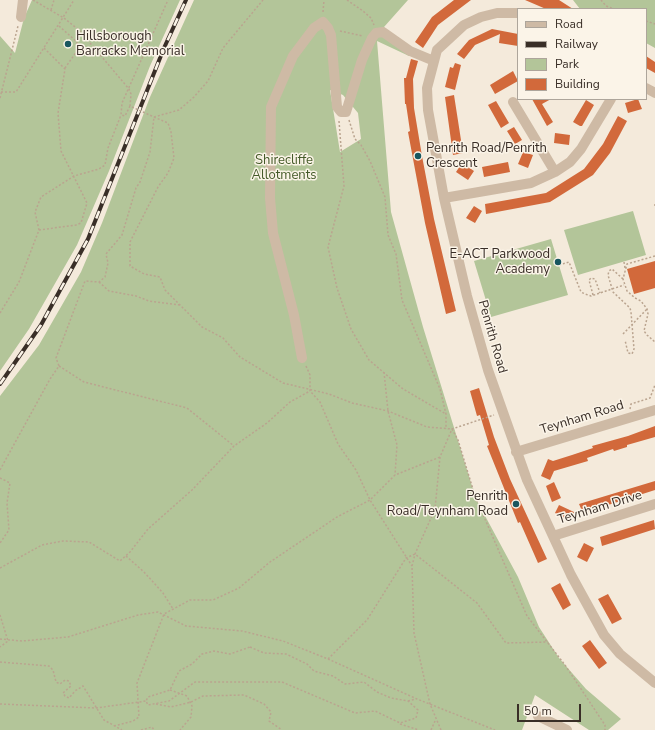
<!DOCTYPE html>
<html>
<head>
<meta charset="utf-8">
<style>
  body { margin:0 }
  #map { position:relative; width:655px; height:730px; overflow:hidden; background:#f4eadb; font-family:"Nunito Sans",sans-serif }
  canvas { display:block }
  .legend { position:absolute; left:517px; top:8px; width:130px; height:92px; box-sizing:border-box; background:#fbf4e8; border:1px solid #ada59b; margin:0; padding:5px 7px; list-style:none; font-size:12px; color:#392e27 }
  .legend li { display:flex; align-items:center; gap:8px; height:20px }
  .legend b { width:20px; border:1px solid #ada59b }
  .scale { position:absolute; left:517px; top:704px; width:64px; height:18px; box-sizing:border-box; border:2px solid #392e27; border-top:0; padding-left:5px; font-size:12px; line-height:14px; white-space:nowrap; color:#392e27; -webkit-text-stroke:3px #fbf4e8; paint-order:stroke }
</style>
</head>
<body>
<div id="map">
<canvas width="655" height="730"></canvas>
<ul class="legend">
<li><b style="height:5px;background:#cebaa5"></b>Road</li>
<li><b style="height:5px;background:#392e27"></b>Railway</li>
<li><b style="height:11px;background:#b3c599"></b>Park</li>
<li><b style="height:11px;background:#d2693b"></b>Building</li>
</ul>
<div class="scale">50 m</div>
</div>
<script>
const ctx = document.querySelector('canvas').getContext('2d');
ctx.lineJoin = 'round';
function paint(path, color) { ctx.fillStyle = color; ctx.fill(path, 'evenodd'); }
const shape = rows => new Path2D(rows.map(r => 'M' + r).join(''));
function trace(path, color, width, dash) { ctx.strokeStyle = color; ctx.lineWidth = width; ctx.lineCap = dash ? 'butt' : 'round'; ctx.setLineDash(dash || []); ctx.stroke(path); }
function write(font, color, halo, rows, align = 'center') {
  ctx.font = font + ' "Nunito Sans",sans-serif'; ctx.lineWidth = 3; ctx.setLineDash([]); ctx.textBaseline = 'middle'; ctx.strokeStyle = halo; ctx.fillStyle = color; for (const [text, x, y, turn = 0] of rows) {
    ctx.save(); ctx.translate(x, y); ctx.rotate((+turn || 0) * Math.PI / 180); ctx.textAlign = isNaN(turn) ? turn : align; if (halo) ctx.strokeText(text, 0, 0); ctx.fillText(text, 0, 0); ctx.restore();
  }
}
const green = shape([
  [32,0,180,0,150,66,109,171,77,245,29,329,0,371,0,36,15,53,24,18],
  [194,0,408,0,384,27,411,54,409,56,377,41,391,212,423,327,476,499,518,577,539,627,559,658,586,689,621,719,608,730,589,730,535,695,522,730,0,730,0,396,39,345,81,272,102,223,150,97],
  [330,90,343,95,358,113,361,139,340,152],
  [573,0,655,0,655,48,646,43,646,9,580,9],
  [633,211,646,255,578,275,564,230],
  [551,239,568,295,491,317,474,261]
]);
const building = shape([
  [454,0,471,0,438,25,423,48,415,42,432,17],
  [525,0,559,0,573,9,546,9],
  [492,29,518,34,518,46,499,43,500,34,475,45,464,59,457,54,469,40],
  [646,56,655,62,655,73,646,68],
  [411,59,418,61,413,79,414,108,422,156,434,219,456,311,446,314,425,223,408,132,410,131,406,104,405,104,404,78,406,78],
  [455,63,461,65,455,90,445,87,450,67,453,68],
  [513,71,518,81,495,94,490,85],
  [454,95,463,153,453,155,445,97],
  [532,99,551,99,542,104,553,122,547,126],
  [638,99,642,109,628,113,625,103],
  [586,100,594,105,582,126,580,126,573,122],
  [496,101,509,123,501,128,488,105],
  [618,116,627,121,610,153,593,175,550,202,486,214,485,204,546,193,584,169,603,144],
  [514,127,522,140,515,144,507,131],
  [555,133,570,135,569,145,554,143],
  [523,152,533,155,528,168,518,164],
  [508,162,510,172,484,177,482,167],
  [462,163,474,171,468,180,456,172],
  [474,206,482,211,475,223,466,218],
  [655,261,655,288,634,294,627,269],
  [479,388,494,437,510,479,547,559,538,563,520,522,518,523,487,446,489,445,480,415,477,416,470,391],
  [655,426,655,437,627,445,627,447,614,451,613,449,587,458,588,461,554,471,550,480,541,476,548,459,553,461,572,455,593,448,592,446,628,436],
  [655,481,655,490,583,513,579,504],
  [554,482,561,498,552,502,546,486],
  [559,505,574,512,570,521,555,513],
  [654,520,655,529,602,546,600,537],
  [584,543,594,548,587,562,577,557],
  [560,583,571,605,563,610,551,588],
  [608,594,622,619,612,624,598,599],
  [590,640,607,663,599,669,582,646]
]);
const path = shape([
  [33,0,64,18,80,31,129,89,131,94,130,106,132,107],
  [347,0,363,11,371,18,374,25],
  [601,0,606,6,614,9],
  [51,10,54,0],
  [323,12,324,0],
  [646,21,655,24],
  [59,26,77,42,77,51,65,68],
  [340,31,363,36],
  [1,92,16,92,74,0],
  [0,98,18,26],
  [130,106,125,116,121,115,122,103,168,0],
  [154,117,168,123,171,132,174,158,168,173,158,187,130,242,130,266,144,274,160,277,165,290,202,327,223,338,240,357,283,383,329,394,352,403,388,411,427,427,452,429,458,440,475,496,527,616,565,665,605,725,605,730],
  [154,117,179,110,194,97,208,81,223,48,263,0],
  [349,120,355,139,361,145,370,161,385,197,388,235,396,254,402,300,440,389,446,414,446,429],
  [339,121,344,186,328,247,337,288,351,329,369,360,403,389,446,414],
  [654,205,655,205],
  [39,230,76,225,81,223,87,203,61,151,58,113,65,69,44,48],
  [655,256,627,264,623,279,627,291,635,298,641,301,647,309,648,314,644,331,647,335,655,342],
  [624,262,625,268],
  [559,265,569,262,581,292,585,294,591,296,624,285],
  [623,279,612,269,609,271,608,275,613,292,630,308,631,312,634,349,632,354,628,353,625,340],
  [99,282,109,291,136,296,149,301,180,305],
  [593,295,589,280,591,278,595,279,600,293],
  [0,313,19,282,39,230,35,212,41,197,74,176,99,169,105,165,108,148,121,115],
  [623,334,647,309],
  [59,366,84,382,187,408,234,446],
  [306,366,310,375,310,391,320,402,338,444,356,470,370,500,412,566],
  [384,372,388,411,397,445,395,475],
  [630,409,631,404,650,398,655,385],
  [0,470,50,379,59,366,56,358,85,281,99,282,105,277,108,263,106,254,122,235,136,188,140,182,150,152,154,117],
  [0,478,10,483,7,503,9,530,0,543],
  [126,556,144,572,163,593,173,609],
  [0,568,42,545,63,541,89,542,120,561,130,552,148,529,192,490,234,446,267,423,290,402,310,391],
  [0,615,8,641,0,647],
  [0,639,22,641,68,637,138,615,158,612,186,626,242,631,283,641,328,659,417,699,495,730],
  [250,647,264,653,286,654,307,664,314,671,333,676,345,684,364,682,377,692,391,698,408,701,418,710,416,718,400,723,375,711,355,713,282,682,195,682,169,701,148,705,146,701,148,697,170,690,179,671,192,664,202,654,214,651,230,654,250,647],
  [328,659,367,620,406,558,415,554,477,603,506,643,548,642],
  [0,662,49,666,53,670,56,682,60,684,65,680,69,681,71,686,63,693,65,696,69,698,75,691,83,686,104,720,122,730],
  [170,690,187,696,192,706,191,717,180,730],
  [408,701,416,699],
  [0,704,96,708,146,701],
  [156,704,171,707,191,702,203,696,244,695,264,704,271,712,269,721,282,730],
  [400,724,419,730],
  [114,726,133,721,139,717,137,683,164,614,190,600,213,600,239,588,270,562,337,517,370,500,395,475,440,457],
  [141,730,152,727,154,730],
  [431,730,435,721],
  [441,730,430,704,414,633,412,566,415,554,435,509,440,457,452,429,494,415]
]);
const minor = shape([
  [518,13,497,13,481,17,464,25,437,50,427,88,428,110,444,198,467,296,488,370,527,480,571,575,604,635,620,654,655,683],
  [21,17,23,0],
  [646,88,655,93],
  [513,102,555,172],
  [444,198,531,183,555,172,570,162,581,149,611,99],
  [302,358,294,315,273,233,270,198,271,107,293,56,314,28,323,22,328,28,331,35,337,107,341,112,346,112,362,60,372,38,376,33,383,32,410,51,434,61],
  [516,452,655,410],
  [553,536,655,504],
  [538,716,567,730]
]);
const rail = shape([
  [0,384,41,325,88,239,164,48,186,0]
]);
const pathBridge = shape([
  [132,107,154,117]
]);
const markers = [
  [68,44,4,"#18565f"],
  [418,156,4,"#18565f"],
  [558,262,4,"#18565f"],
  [516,504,4,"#18565f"]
];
const poiNames = [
  ["Hillsborough",76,37],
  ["Barracks Memorial",76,52],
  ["Penrith Road/Penrith",426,149],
  ["Crescent",426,164],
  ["E-ACT Parkwood",550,255,"right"],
  ["Academy",550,270,"right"],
  ["Penrith",508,497,"right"],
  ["Road/Teynham Road",508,512,"right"]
];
const parkNames = [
  ["Shirecliffe",284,161],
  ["Allotments",284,176]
];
const streetNames = [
  ["Penrith Road",492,337,74],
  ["Teynham Road",582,418,-17],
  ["Teynham Drive",600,508,-17]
];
paint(green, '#b3c599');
paint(building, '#d2693b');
trace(path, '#baa48f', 1.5, [2, 2]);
trace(minor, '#cebaa5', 10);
trace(rail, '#392e27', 4);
trace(rail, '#fbf4e8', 2.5, [8]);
trace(pathBridge, '#baa48f', 1.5, [2, 2]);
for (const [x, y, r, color] of markers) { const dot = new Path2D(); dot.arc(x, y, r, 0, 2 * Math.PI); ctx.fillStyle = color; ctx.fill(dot); trace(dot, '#fbf4e8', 1.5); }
write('13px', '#392e27', '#fbf4e8', poiNames, 'left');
write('13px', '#445a28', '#fbf4e8', parkNames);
write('13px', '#392e27', '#fbf4e8', streetNames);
</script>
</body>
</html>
